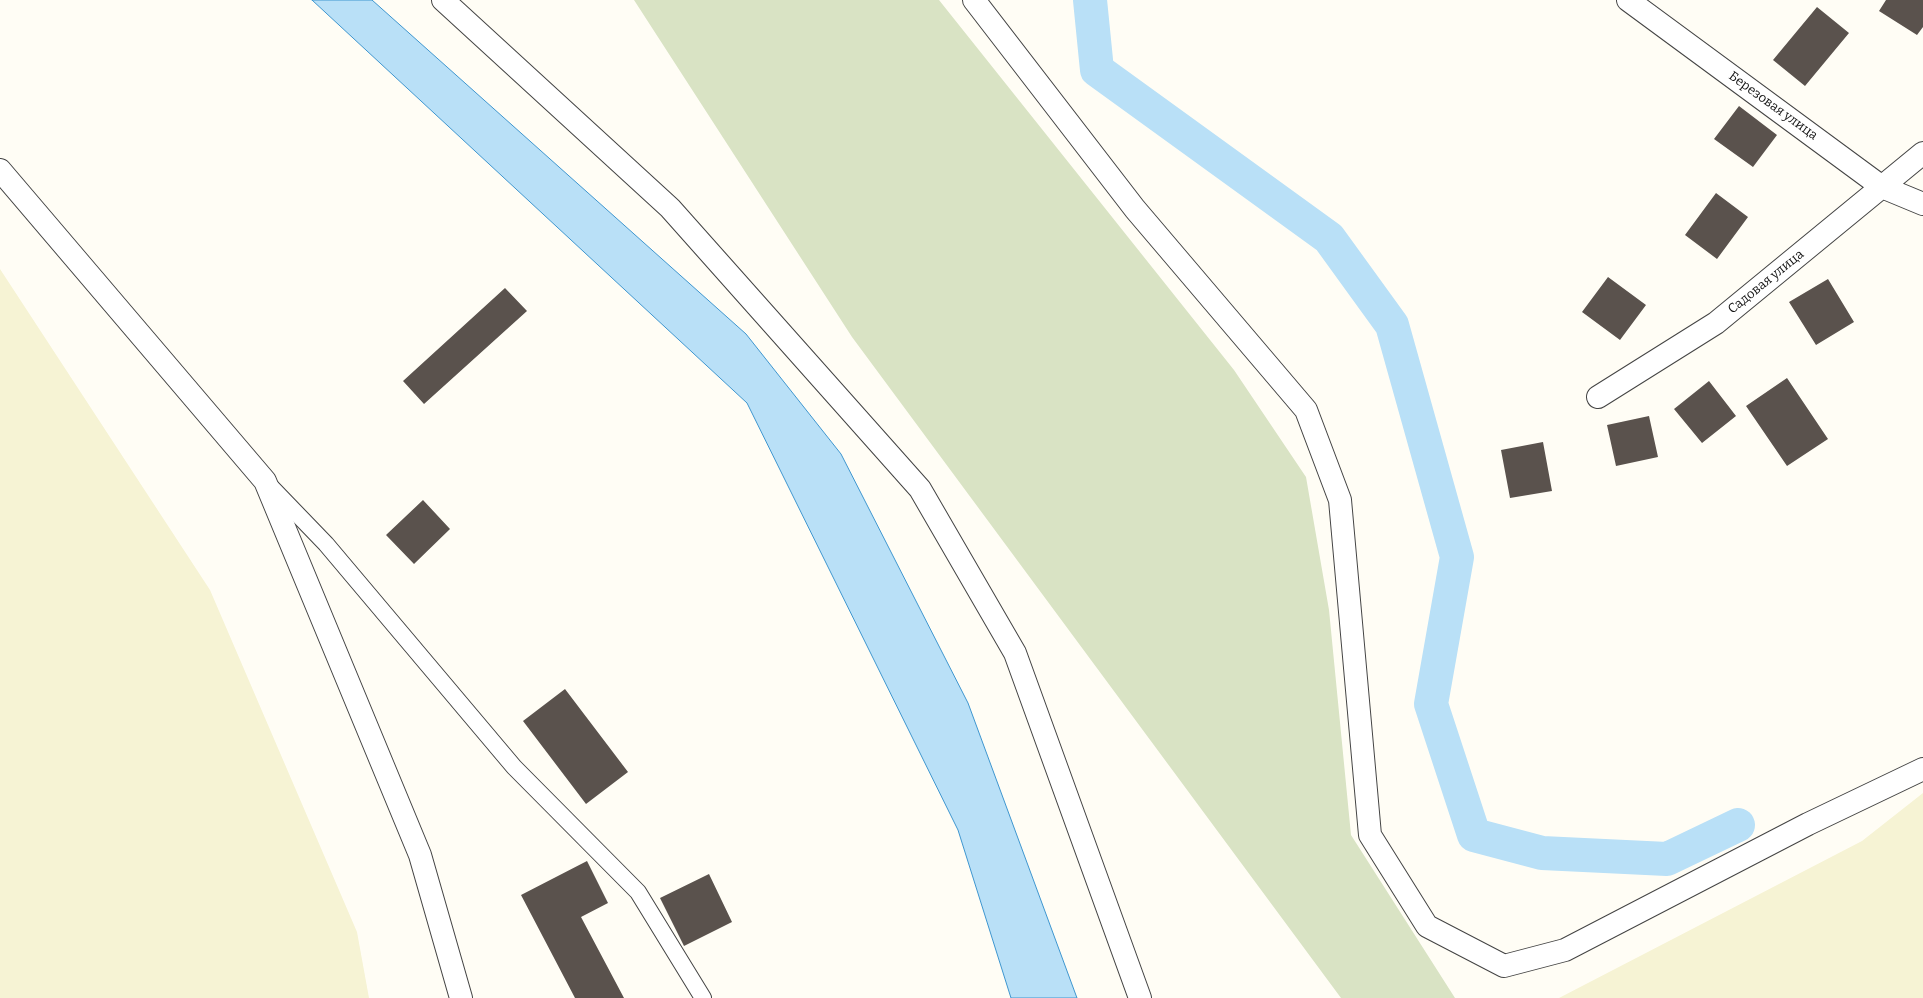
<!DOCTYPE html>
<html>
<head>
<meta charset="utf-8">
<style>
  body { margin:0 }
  canvas { display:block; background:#fffdf5 }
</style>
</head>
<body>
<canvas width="1923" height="998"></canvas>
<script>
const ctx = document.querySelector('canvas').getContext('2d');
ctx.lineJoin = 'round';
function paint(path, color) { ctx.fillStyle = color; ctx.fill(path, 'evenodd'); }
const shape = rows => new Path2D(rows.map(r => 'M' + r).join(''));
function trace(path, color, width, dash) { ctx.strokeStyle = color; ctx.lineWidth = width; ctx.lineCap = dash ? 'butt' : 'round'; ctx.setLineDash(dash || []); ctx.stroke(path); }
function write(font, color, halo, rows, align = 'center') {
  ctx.font = font + ' Bitter,serif'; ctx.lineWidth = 4; ctx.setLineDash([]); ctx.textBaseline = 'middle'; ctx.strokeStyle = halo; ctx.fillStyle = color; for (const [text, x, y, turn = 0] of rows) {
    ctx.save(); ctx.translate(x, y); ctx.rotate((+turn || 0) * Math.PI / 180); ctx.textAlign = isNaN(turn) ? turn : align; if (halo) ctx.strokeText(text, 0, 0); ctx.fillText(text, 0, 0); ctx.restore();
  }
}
const farmland = shape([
  [0,269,210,590,357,932,369,998,0,998],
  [1923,793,1923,998,1559,998,1862,841]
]);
const cemetery = shape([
  [634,0,939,0,1234,370,1306,477,1329,610,1351,835,1455,998,1341,998,852,337]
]);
const water = shape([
  [312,0,372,0,746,334,841,454,968,703,1077,998,1011,998,958,830,747,403,312,0]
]);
const canal = shape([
  [1090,0,1097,70,1329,238,1392,325,1457,557,1431,704,1474,835,1542,853,1667,859,1738,825]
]);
const building = shape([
  [1886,0,1923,0,1923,27,1917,35,1879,11],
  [1817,7,1849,33,1805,86,1773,60],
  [1739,106,1777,135,1753,167,1714,139],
  [1716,193,1748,217,1717,259,1685,235],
  [1608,277,1646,305,1620,340,1582,312],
  [1828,279,1854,322,1816,345,1789,302],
  [505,288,527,311,424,404,403,381],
  [1787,378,1828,439,1787,466,1746,406],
  [1709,381,1736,416,1702,443,1674,409],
  [1649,416,1658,457,1616,466,1607,425],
  [1543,442,1552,491,1510,498,1501,450],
  [423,500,450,529,414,564,386,535],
  [565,689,628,772,586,804,523,721],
  [587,861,608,903,581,917,624,998,575,998,521,895],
  [709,874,732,922,684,946,660,898]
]);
const service = shape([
  [272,488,326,544,514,767,638,892,703,998]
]);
const minor = shape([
  [443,0,670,208,920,489,1015,653,1140,998],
  [974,0,1135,209,1306,410,1340,500,1370,835,1427,926,1504,966,1565,950,1808,824,1923,769],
  [1628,0,1882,187,1923,204],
  [0,170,265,481,420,855,461,998],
  [1598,397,1716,323,1923,153]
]);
const streetNames = [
  ["Березовая улица",1773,106,36],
  ["Садовая улица",1766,282,-39]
];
paint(farmland, '#f6f3d4');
paint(cemetery, '#d9e3c4');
paint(water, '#b9e0f7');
trace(water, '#3f96cf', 1);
trace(canal, '#b9e0f7', 34);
paint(building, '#5a524d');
trace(service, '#444', 18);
trace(minor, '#444', 24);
trace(service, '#fff', 16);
trace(minor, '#fff', 22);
write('13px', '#111', '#fff', streetNames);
</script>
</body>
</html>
